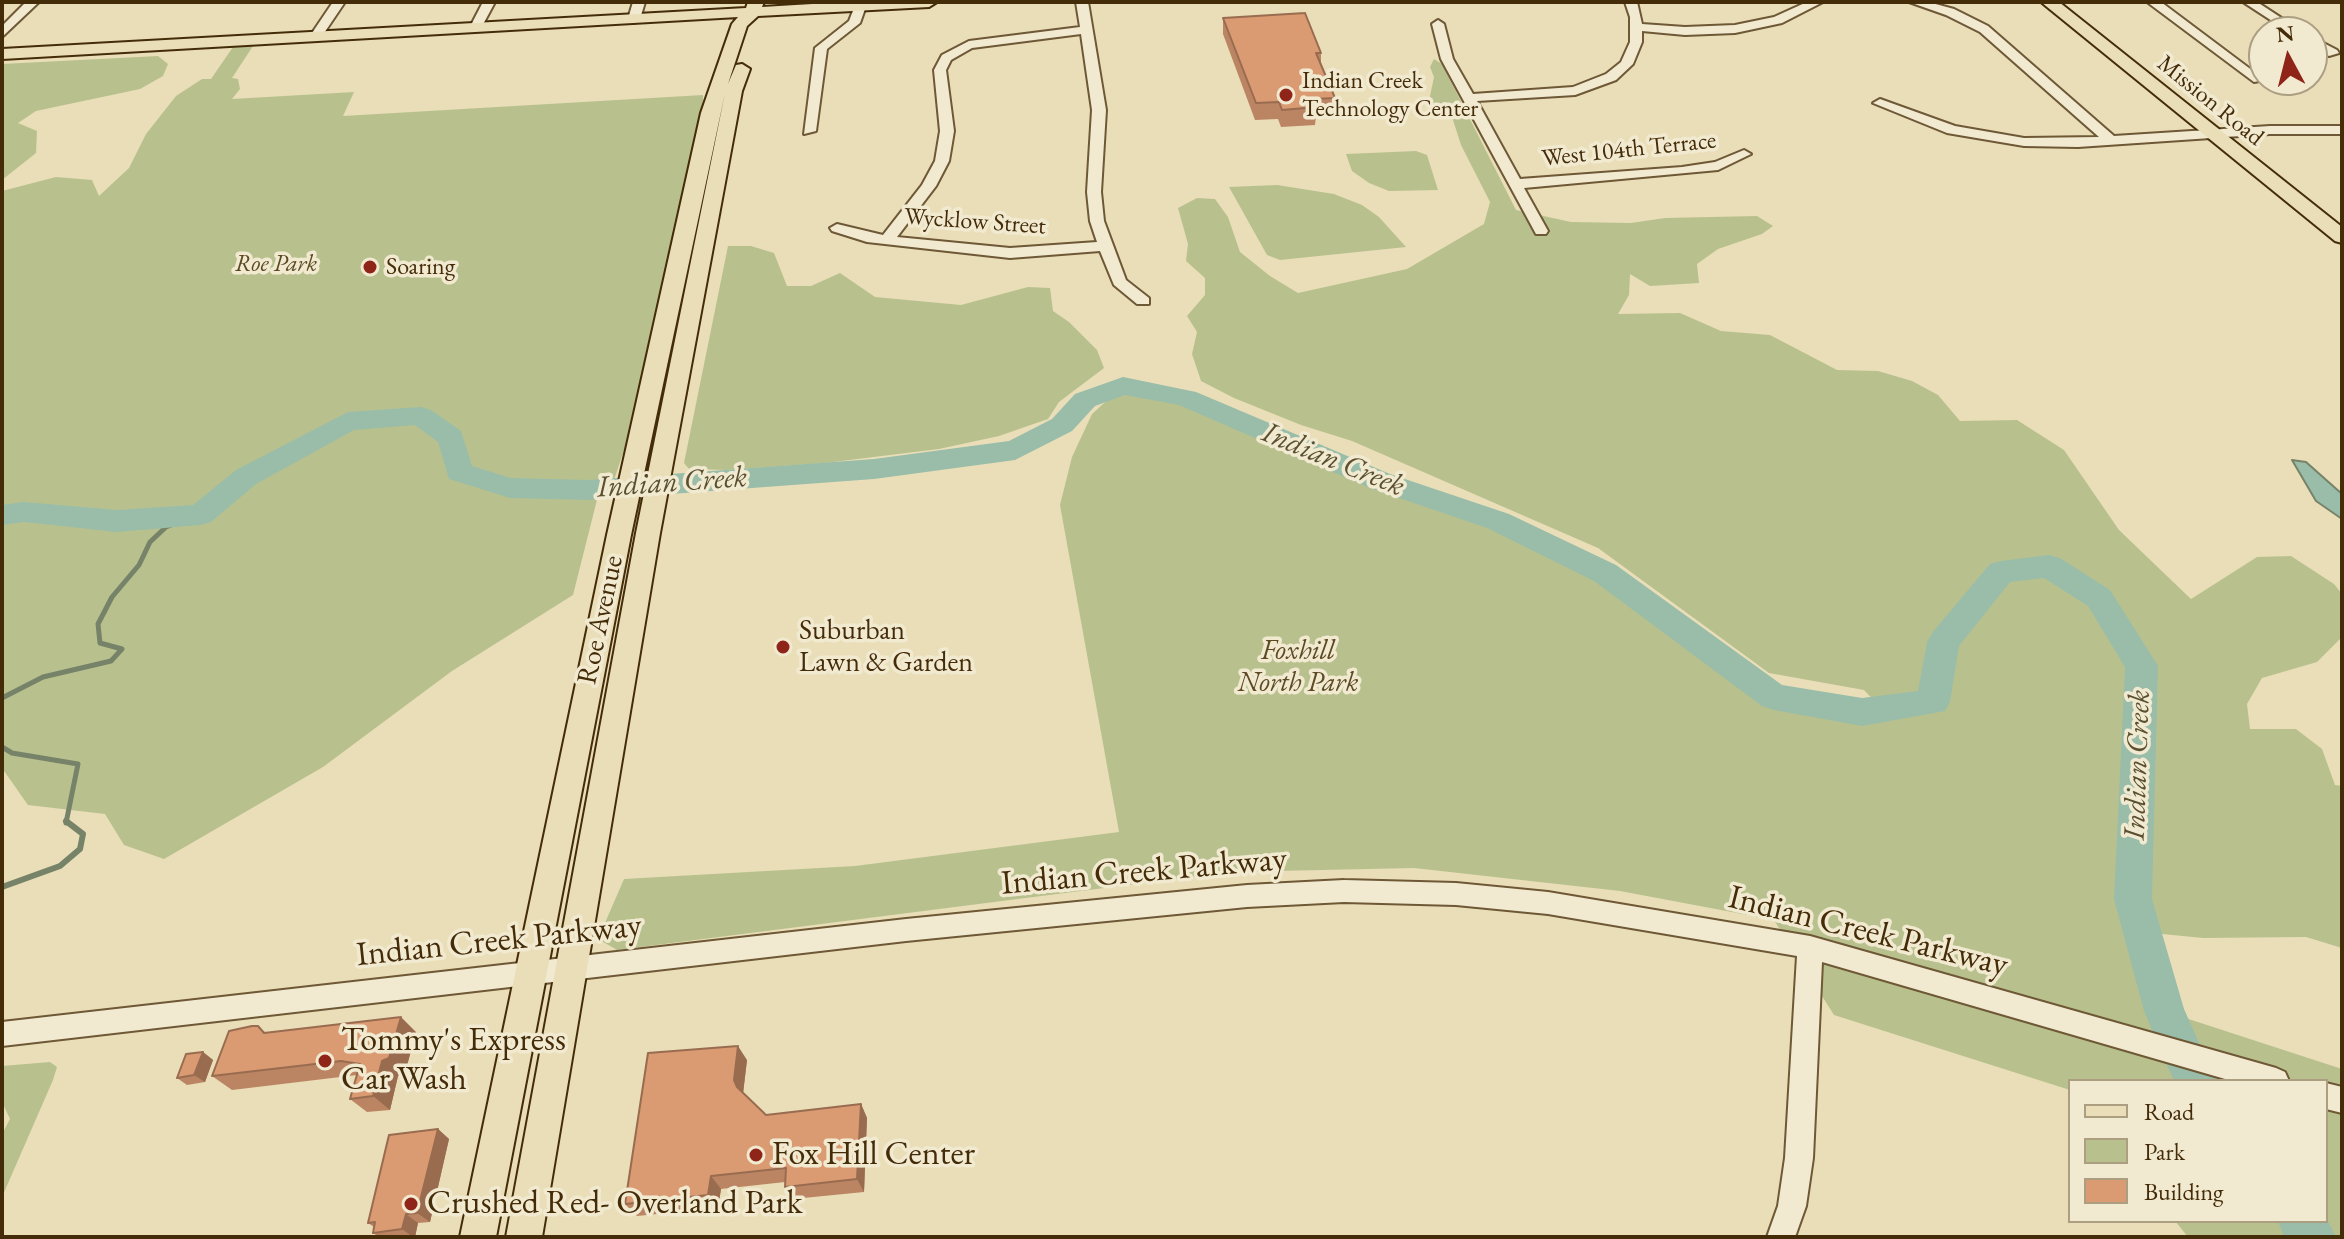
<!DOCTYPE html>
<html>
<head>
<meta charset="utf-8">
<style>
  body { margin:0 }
  #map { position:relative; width:2344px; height:1239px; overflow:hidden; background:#e9deb8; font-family:"EB Garamond",serif }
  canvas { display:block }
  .frame { position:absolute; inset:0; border:4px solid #452c09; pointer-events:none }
  .legend { position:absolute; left:2068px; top:1079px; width:260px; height:144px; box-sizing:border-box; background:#f1ead1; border:2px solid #ac9e81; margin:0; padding:10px 14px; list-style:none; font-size:24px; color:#452c09 }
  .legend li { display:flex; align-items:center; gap:16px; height:40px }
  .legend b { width:40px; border:2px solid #ac9e81 }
  .north { position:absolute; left:2248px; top:16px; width:80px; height:80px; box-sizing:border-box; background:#f1ead1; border:2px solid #ac9e81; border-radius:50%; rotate:353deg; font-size:22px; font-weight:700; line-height:32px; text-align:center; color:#452c09 }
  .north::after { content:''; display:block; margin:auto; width:28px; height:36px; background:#8f2418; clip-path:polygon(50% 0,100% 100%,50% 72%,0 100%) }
</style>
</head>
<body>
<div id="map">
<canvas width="2344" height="1239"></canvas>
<div class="frame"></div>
<ul class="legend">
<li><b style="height:10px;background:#e9deb8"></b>Road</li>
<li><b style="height:22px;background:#b8c18e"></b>Park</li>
<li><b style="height:22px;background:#da9b73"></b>Building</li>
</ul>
<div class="north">N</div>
</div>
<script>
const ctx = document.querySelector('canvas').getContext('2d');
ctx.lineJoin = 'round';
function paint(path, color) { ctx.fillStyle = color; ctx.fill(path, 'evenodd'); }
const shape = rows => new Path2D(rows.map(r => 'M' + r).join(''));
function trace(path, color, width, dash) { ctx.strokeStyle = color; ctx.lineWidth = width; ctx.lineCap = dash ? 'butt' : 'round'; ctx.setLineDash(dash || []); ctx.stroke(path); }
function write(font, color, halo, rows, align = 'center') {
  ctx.font = font + ' "EB Garamond",serif'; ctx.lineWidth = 7; ctx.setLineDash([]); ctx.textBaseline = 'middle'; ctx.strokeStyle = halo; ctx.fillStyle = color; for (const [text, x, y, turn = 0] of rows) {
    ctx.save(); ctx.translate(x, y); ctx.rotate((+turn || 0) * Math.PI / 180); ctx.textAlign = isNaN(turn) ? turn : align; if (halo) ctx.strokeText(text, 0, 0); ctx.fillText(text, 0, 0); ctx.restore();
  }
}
const green = shape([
  [253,46,232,78,238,79,240,89,232,99,354,92,343,116,703,95,703,101,626,444,614,480,602,480,573,595,452,671,323,767,164,859,124,845,105,814,28,805,2,768,2,191,56,177,92,180,99,196,129,168,146,134,176,96,202,79,211,79,233,47],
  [158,56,168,64,163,76,140,89,36,111,18,123,37,131,36,153,2,180,2,64],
  [1434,59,1442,64,1516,210,1571,222,1631,223,1665,218,1757,216,1773,226,1762,234,1718,249,1697,264,1699,283,1650,286,1630,274,1629,295,1618,314,1680,313,1721,331,1770,335,1837,370,1878,371,1912,381,1938,395,1960,421,2017,420,2064,450,2119,530,2191,599,2257,557,2291,556,2334,584,2342,594,2342,637,2317,662,2262,678,2247,704,2250,729,2296,729,2322,749,2335,785,2342,786,2342,948,2306,937,2203,938,2142,932,2164,1011,2342,1069,2342,1237,2188,1237,2175,1221,2326,1221,2326,1081,2070,1081,2070,1090,1834,1015,1774,920,1620,891,1414,868,1230,872,617,950,598,939,624,879,855,866,1119,832,1060,505,1072,457,1092,414,1123,386,1186,398,1380,481,1498,521,1605,573,1774,697,1862,712,1882,709,1864,690,1769,673,1598,548,1352,441,1301,425,1234,398,1201,381,1192,354,1197,332,1187,316,1205,295,1205,278,1186,261,1188,244,1178,208,1197,198,1215,199,1228,217,1240,252,1270,276,1298,293,1407,269,1484,224,1490,202,1461,145,1453,120,1429,101,1434,77,1430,67],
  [1416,151,1427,155,1438,190,1389,191,1369,183,1352,171,1346,154],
  [1277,185,1334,194,1362,205,1379,217,1406,247,1280,260,1267,255,1229,187],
  [728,246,751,246,774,253,787,286,811,286,840,273,875,297,961,305,1028,287,1050,288,1053,311,1069,322,1097,350,1104,368,1059,402,1048,419,999,436,939,449,825,463,727,470,689,469,684,463],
  [50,1062,57,1067,53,1080,2,1197,2,1134,10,1119,2,1102,2,1066]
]);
const water = shape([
  [2292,460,2306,462,2342,494,2342,519,2316,501,2292,460]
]);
const streamFar1 = shape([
  [2,698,43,677,111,661,122,649,100,643,98,624,112,597,139,565,150,542,166,527,194,516],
  [2,747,12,753,78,764,66,823]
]);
const stream = shape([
  [2,887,60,866,80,849,83,834,66,821]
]);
const river = shape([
  [1123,377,1196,392,1390,474,1509,514,1616,565,1782,685,1862,698,1918,691,1927,642,1932,633,1990,564,2001,561,2049,555,2060,558,2110,590,2158,666,2152,899,2184,1009,2216,1081,2174,1081,2144,1011,2114,899,2125,667,2088,606,2044,578,2010,582,1959,646,1950,702,1945,711,1862,726,1774,710,1762,706,1594,581,1487,528,1370,488,1179,405,1125,395,1095,406,1072,431,1015,460,874,479,589,500,510,498,449,479,438,442,415,425,354,430,256,484,211,522,200,525,117,532,24,522,2,525,2,505,24,502,117,510,193,505,236,470,348,412,421,407,431,410,461,431,472,466,511,478,589,480,874,459,1009,441,1052,419,1075,394,1123,377],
  [2326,1217,2336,1237,2284,1237,2278,1221,2326,1221,2326,1217]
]);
const minor = shape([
  [26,2,39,2,2,37,2,26,26,2],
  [333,2,345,2,320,39,312,39,310,36,333,2],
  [483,2,495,2,480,30,472,30,470,27,483,2],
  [633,2,645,2,640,19,634,23,628,19,633,2],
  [1076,2,1088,2,1106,110,1101,192,1104,221,1126,280,1149,298,1149,304,1137,304,1114,285,1100,251,1010,258,867,242,832,231,830,228,837,224,883,235,922,185,935,161,940,131,934,70,942,55,969,41,1080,27,1076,2],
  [1081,34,1092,110,1087,192,1090,221,1097,242,1010,248,897,237,936,186,949,161,954,131,946,70,951,60,972,48,1081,34],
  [1625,2,1637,2,1642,24,1685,27,1735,25,1774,17,1807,2,1823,2,1782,23,1735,33,1685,35,1642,31,1642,42,1633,64,1616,80,1575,95,1477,101,1520,179,1682,167,1715,162,1744,150,1751,154,1718,170,1524,188,1548,231,1546,234,1536,234,1441,59,1432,24,1438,20,1444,24,1453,59,1473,94,1573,87,1606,74,1621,62,1630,42,1630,17,1625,2],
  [1909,2,1928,2,1954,9,1988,26,2114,136,2270,126,2342,126,2342,134,2270,134,2078,147,2024,146,1947,133,1873,103,1880,99,1955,126,2024,138,2099,137,1980,32,1946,15,1909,2],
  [2147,2,2161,2,2265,80,2254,82,2147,2],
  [2243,2,2257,2,2303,32,2289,32,2243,2],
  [856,3,866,6,860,23,827,49,816,131,804,134,815,48,849,21,856,3],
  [2312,37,2337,50,2339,53,2329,56,2312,46,2312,37],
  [1344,880,1456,883,1548,892,1810,936,2276,1068,2285,1072,2289,1081,2232,1081,1822,962,1813,1158,1806,1206,1795,1237,1767,1237,1778,1206,1785,1158,1797,956,1548,914,1456,905,1344,902,1247,907,906,941,2,1046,2,1022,906,919,1247,885,1344,880],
  [2326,1083,2342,1087,2342,1113,2326,1109,2326,1083]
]);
const major = shape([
  [748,2,764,2,762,7,846,2,937,2,929,7,758,16,747,26,728,84,736,65,742,64,750,69,742,91,660,533,542,1237,506,1237,636,533,725,93,631,535,496,1237,460,1237,607,535,701,113,732,24,738,17,2,59,2,49,746,8,748,2],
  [2041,2,2059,2,2342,227,2342,243,2335,241,2041,2]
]);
const wall = shape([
  [1223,18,1321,53,1321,63,1335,98,1333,115,1316,116,1315,125,1281,127,1278,119,1255,120,1223,34],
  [258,1026,266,1033,416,1032,405,1073,398,1076,390,1110,367,1112,350,1099,357,1075,232,1090,212,1076],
  [203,1052,213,1060,205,1082,187,1085,177,1078],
  [747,1060,743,1093,766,1115,861,1104,867,1118,864,1192,793,1199,785,1187,785,1182,721,1189,718,1208,637,1216,625,1204],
  [438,1129,449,1139,430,1222,418,1223,415,1237,379,1237,373,1233,374,1227,368,1223]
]);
const shadedWall = shape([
  [401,1017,416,1032,405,1073,398,1076,390,1110,373,1096,382,1061],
  [738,1046,747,1060,743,1094,737,1087,734,1080],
  [203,1052,213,1060,205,1082,194,1075],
  [861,1104,867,1118,864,1192,857,1179],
  [438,1129,449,1139,430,1222,417,1213],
  [711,1176,721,1189,718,1208,708,1195],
  [406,1214,418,1223,415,1237,413,1237,402,1229]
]);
const building = shape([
  [1305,13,1321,53,1316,53,1335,98,1314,99,1317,107,1282,110,1279,102,1256,103,1223,18,1305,13],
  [401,1017,389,1058,382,1061,373,1096,350,1099,360,1064,341,1061,212,1076,229,1031,252,1026,258,1026,264,1033,401,1017],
  [738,1046,734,1080,737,1087,766,1115,861,1104,857,1179,785,1187,786,1168,711,1176,708,1195,625,1204,648,1053,738,1046],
  [203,1052,194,1075,177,1078,186,1054,203,1052],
  [438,1129,417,1213,406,1214,402,1229,373,1233,375,1222,368,1223,389,1135,438,1129]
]);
const markers = [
  [1286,95,8,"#8f2418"],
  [370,267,8,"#8f2418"],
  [783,647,8,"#8f2418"],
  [325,1061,8,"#8f2418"],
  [756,1155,8,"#8f2418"],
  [411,1204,8,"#8f2418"]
];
const farPoinames = [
  ["Indian Creek",1302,81],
  ["Technology Center",1302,109],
  ["Soaring",386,267]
];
const farStreetnames = [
  ["Mission Road",2210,101,39],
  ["West 104th Terrace",1629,150,-6],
  ["Wycklow Street",975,222,4]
];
const farParknames = [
  ["Roe Park",276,264]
];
const streetNames = [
  ["Roe Avenue",601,620,-78]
];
const poiNames = [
  ["Suburban",799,631],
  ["Lawn & Garden",799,663]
];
const parkNames = [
  ["Foxhill",1298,651],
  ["North Park",1298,683]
];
const waterNames = [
  ["Indian Creek",1333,460,22],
  ["Indian Creek",672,483,-4],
  ["Indian Creek",2138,765,-88]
];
const nearStreetnames = [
  ["Indian Creek Parkway",1144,872,-5],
  ["Indian Creek Parkway",1868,932,14],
  ["Indian Creek Parkway",499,941,-6]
];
const nearPoinames = [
  ["Tommy's Express",341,1041],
  ["Car Wash",341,1080],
  ["Fox Hill Center",772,1155],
  ["Crushed Red- Overland Park",427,1204]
];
paint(green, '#b8c18e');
paint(water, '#99bda9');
trace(water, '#778369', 2);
trace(streamFar1, '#778369', 5);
trace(stream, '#778369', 6);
paint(river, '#99bda9');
trace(minor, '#6e5835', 4);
trace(major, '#452c09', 4);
paint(minor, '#f1ead1');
paint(major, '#e9deb8');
paint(wall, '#bb8563');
paint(shadedWall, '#996c50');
paint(building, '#da9b73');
trace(building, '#996c50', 2);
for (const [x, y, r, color] of markers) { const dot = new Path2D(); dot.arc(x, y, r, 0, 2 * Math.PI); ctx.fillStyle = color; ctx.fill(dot); trace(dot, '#f1ead1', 3); }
write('24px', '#452c09', '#f1ead1', farPoinames, 'left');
write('24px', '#452c09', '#f1ead1', farStreetnames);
write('italic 24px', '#5c4a24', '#f1ead1', farParknames);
write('28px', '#452c09', '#f1ead1', streetNames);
write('28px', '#452c09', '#f1ead1', poiNames, 'left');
write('italic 28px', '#5c4a24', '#f1ead1', parkNames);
write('italic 30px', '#5a5031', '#f1ead1', waterNames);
write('34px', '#452c09', '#f1ead1', nearStreetnames);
write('34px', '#452c09', '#f1ead1', nearPoinames, 'left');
</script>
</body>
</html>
